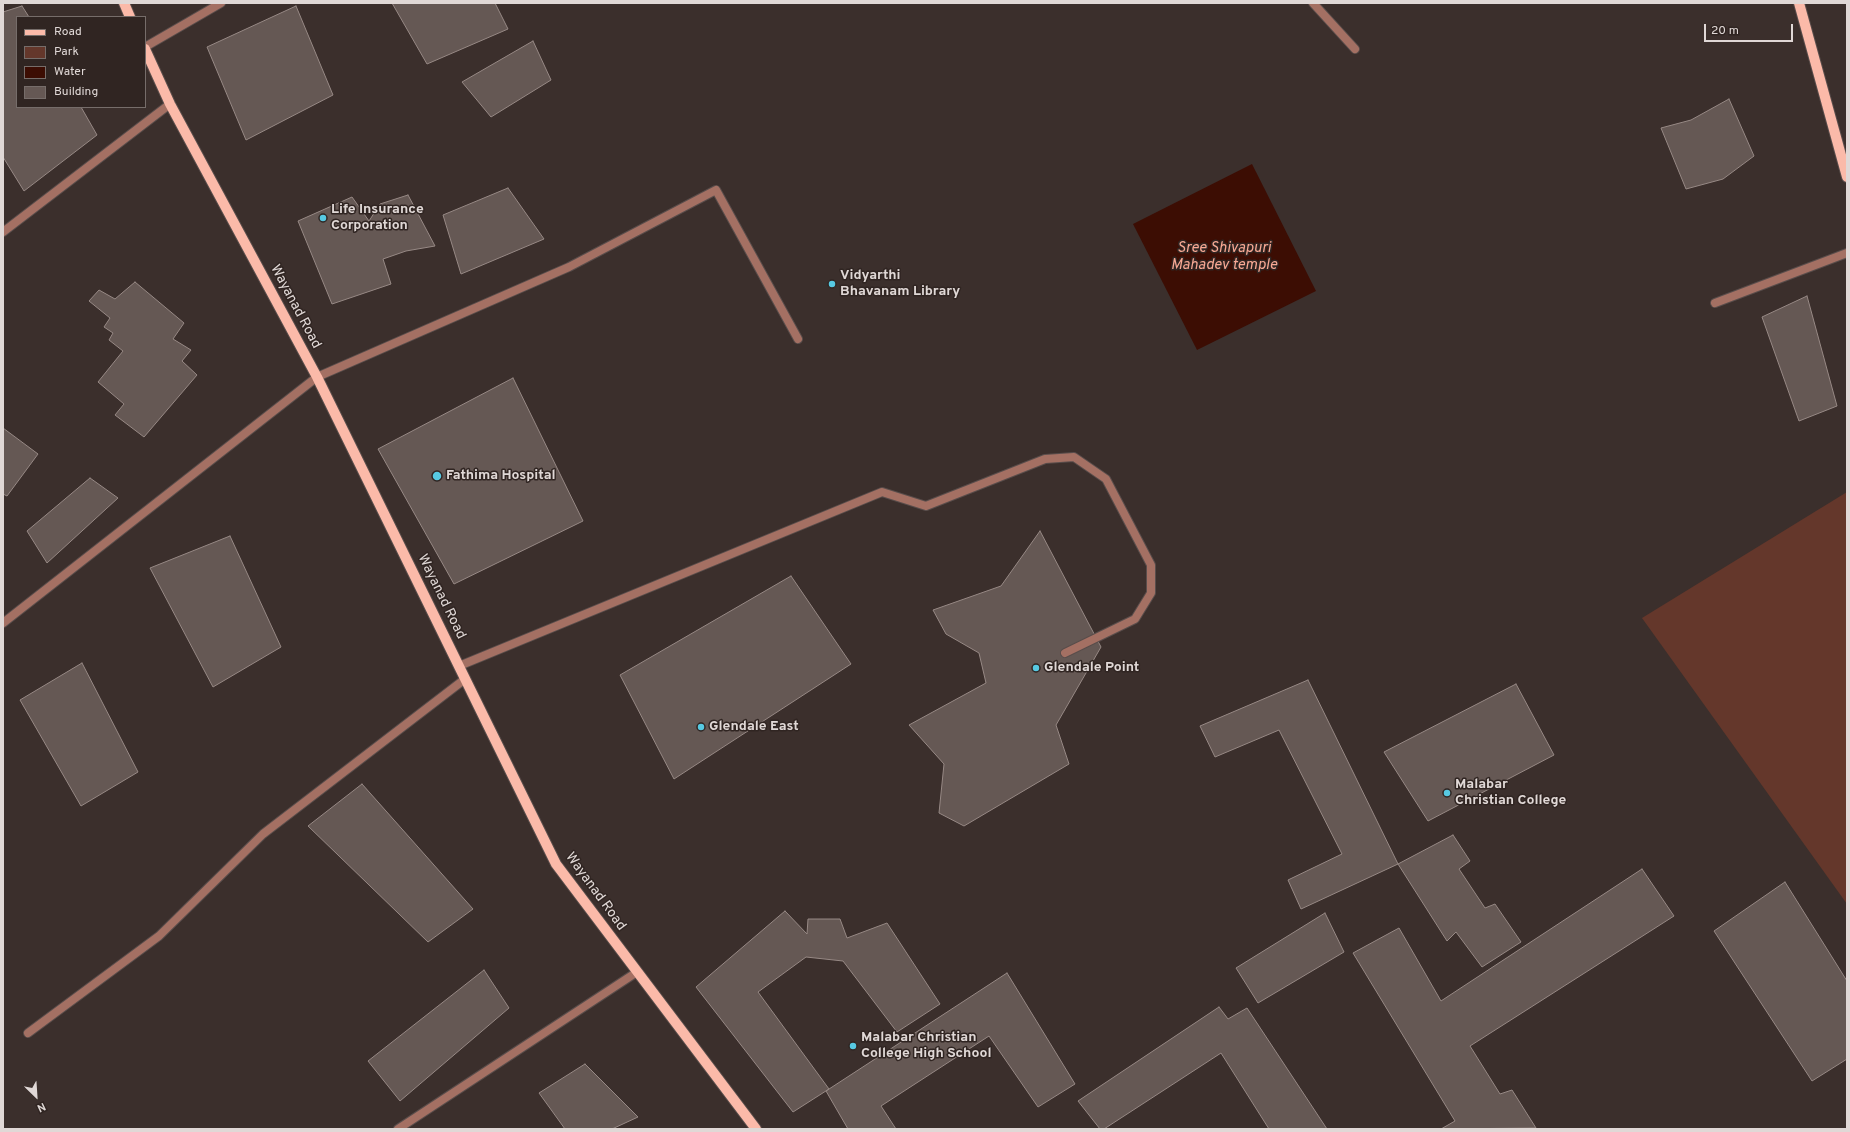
<!DOCTYPE html>
<html>
<head>
<meta charset="utf-8">
<style>
  body { margin:0 }
  #map { position:relative; width:1850px; height:1132px; overflow:hidden; background:#3b2f2c; font-family:Overpass,sans-serif }
  canvas { display:block }
  .frame { position:absolute; inset:0; border:4px solid #e0d8d6; pointer-events:none }
  .legend { position:absolute; left:16px; top:16px; width:130px; height:92px; box-sizing:border-box; background:#302522; border:1px solid #766d6a; margin:0; padding:5px 7px; list-style:none; font-size:12px; color:#e0d8d6 }
  .legend li { display:flex; align-items:center; gap:8px; height:20px }
  .legend b { width:20px; border:1px solid #766d6a }
  .north { position:absolute; left:16px; top:1076px; width:40px; height:40px; -webkit-text-stroke:3px #302522; paint-order:stroke; rotate:155deg; font-size:11px; font-weight:700; line-height:16px; text-align:center; color:#e0d8d6 }
  .north::after { content:''; display:block; margin:auto; width:14px; height:18px; background:#e0d8d6; clip-path:polygon(50% 0,100% 100%,50% 72%,0 100%) }
  .scale { position:absolute; left:1704px; top:24px; width:89px; height:18px; box-sizing:border-box; border:2px solid #e0d8d6; border-top:0; padding-left:5px; font-size:12px; line-height:14px; white-space:nowrap; color:#e0d8d6; -webkit-text-stroke:3px #302522; paint-order:stroke }
</style>
</head>
<body>
<div id="map">
<canvas width="1850" height="1132"></canvas>
<div class="frame"></div>
<ul class="legend">
<li><b style="height:5px;background:#fbbaa9"></b>Road</li>
<li><b style="height:11px;background:#64372b"></b>Park</li>
<li><b style="height:11px;background:#3c0d03"></b>Water</li>
<li><b style="height:11px;background:#655854"></b>Building</li>
</ul>
<div class="north">N</div>
<div class="scale">20 m</div>
</div>
<script>
const ctx = document.querySelector('canvas').getContext('2d');
ctx.lineJoin = 'round';
function paint(path, color) { ctx.fillStyle = color; ctx.fill(path, 'evenodd'); }
const shape = rows => new Path2D(rows.map(r => 'M' + r).join(''));
function trace(path, color, width, dash) { ctx.strokeStyle = color; ctx.lineWidth = width; ctx.lineCap = dash ? 'butt' : 'round'; ctx.setLineDash(dash || []); ctx.stroke(path); }
function write(font, color, halo, rows, align = 'center') {
  ctx.font = font + ' Overpass,sans-serif'; ctx.lineWidth = 3; ctx.setLineDash([]); ctx.textBaseline = 'middle'; ctx.strokeStyle = halo; ctx.fillStyle = color; for (const [text, x, y, turn = 0] of rows) {
    ctx.save(); ctx.translate(x, y); ctx.rotate((+turn || 0) * Math.PI / 180); ctx.textAlign = isNaN(turn) ? turn : align; if (halo) ctx.strokeText(text, 0, 0); ctx.fillText(text, 0, 0); ctx.restore();
  }
}
const green = shape([
  [1847,492,1847,904,1642,618]
]);
const water = shape([
  [1252,164,1316,291,1197,350,1133,224]
]);
const building = shape([
  [392,3,495,3,508,29,427,64,392,3],
  [22,6,29,17,17,17,17,107,81,107,97,135,24,191,3,157,3,12,22,6],
  [296,6,333,95,246,140,207,47,296,6],
  [533,41,551,80,491,117,462,82,533,41],
  [1729,99,1754,156,1723,179,1686,189,1661,128,1691,120,1729,99],
  [508,188,544,239,461,274,443,215,508,188],
  [408,195,435,246,406,251,383,259,391,284,332,304,298,221,352,197,369,221,380,204,408,195],
  [135,282,184,323,173,339,191,350,182,361,197,375,144,437,115,415,124,404,98,382,123,351,109,340,113,333,104,327,110,318,89,301,99,290,115,299,135,282],
  [1807,296,1837,406,1799,421,1762,317,1807,296],
  [513,378,583,521,454,584,378,449,513,378],
  [3,428,38,454,7,496,3,494,3,428],
  [90,478,118,498,47,563,27,531,90,478],
  [1040,531,1101,647,1056,725,1069,764,964,826,939,813,944,764,909,725,986,683,979,653,946,634,933,610,1001,586,1040,531],
  [230,536,281,647,213,687,150,568,230,536],
  [791,576,851,664,674,779,620,675,791,576],
  [82,663,138,772,81,806,20,700,82,663],
  [1308,680,1398,864,1301,909,1288,880,1342,854,1279,730,1215,757,1200,726,1308,680],
  [1516,684,1554,755,1428,821,1384,752,1516,684],
  [362,784,473,909,428,942,308,826,362,784],
  [1453,835,1470,861,1459,869,1485,908,1495,904,1521,942,1482,967,1456,932,1447,941,1398,864,1453,835],
  [1642,869,1674,916,1470,1046,1500,1094,1512,1090,1536,1128,1441,1129,1455,1121,1353,953,1399,928,1441,1001,1642,869],
  [1785,882,1847,981,1847,1059,1812,1081,1714,931,1785,882],
  [785,911,807,934,808,919,840,919,847,938,887,923,940,1004,897,1032,843,961,806,957,758,992,829,1089,793,1112,696,987,785,911],
  [1325,913,1344,952,1258,1003,1236,968,1325,913],
  [484,970,509,1008,400,1101,368,1061,484,970],
  [1007,973,1075,1084,1038,1107,989,1036,881,1106,896,1129,848,1129,826,1091,1007,973],
  [1219,1007,1228,1019,1247,1008,1327,1129,1269,1129,1221,1053,1104,1129,1100,1129,1078,1101,1219,1007],
  [585,1064,638,1117,612,1129,565,1129,539,1093,585,1064]
]);
const street = shape([
  [1313,3,1355,49],
  [145,47,221,3],
  [3,232,170,104],
  [1715,303,1847,253],
  [3,623,317,377,569,267,716,190,798,339],
  [459,666,882,492,926,506,1045,459,1074,457,1106,479,1151,565,1151,593,1135,619,1065,653],
  [28,1033,159,936,263,834,465,679],
  [398,1129,637,972]
]);
const primary = shape([
  [124,3,130,17],
  [1799,3,1847,177],
  [145,49,170,104,317,377,556,864,756,1129]
]);
const markers = [
  [323,218,4,"#57c9e2"],
  [832,284,4,"#57c9e2"],
  [437,476,5,"#57c9e2"],
  [1036,668,4,"#57c9e2"],
  [701,727,4,"#57c9e2"],
  [1447,793,4,"#57c9e2"],
  [853,1046,4,"#57c9e2"]
];
const poiNames = [
  ["Life Insurance",331,210],
  ["Corporation",331,226],
  ["Vidyarthi",840,276],
  ["Bhavanam Library",840,292],
  ["Fathima Hospital",446,476],
  ["Glendale Point",1044,668],
  ["Glendale East",709,727],
  ["Malabar",1455,785],
  ["Christian College",1455,801],
  ["Malabar Christian",861,1038],
  ["College High School",861,1054]
];
const streetNames = [
  ["Wayanad Road",295,307,62],
  ["Wayanad Road",441,597,64],
  ["Wayanad Road",595,892,54]
];
const waterNames = [
  ["Sree Shivapuri",1224,249],
  ["Mahadev temple",1224,266]
];
paint(green, '#64372b');
paint(water, '#3c0d03');
paint(building, '#655854');
trace(building, '#978985', 1);
trace(street, '#594d4b', 10);
trace(primary, '#594d4b', 12);
trace(street, '#a47063', 8);
trace(primary, '#fbbaa9', 10);
for (const [x, y, r, color] of markers) { const dot = new Path2D(); dot.arc(x, y, r, 0, 2 * Math.PI); ctx.fillStyle = color; ctx.fill(dot); trace(dot, '#302522', 1.5); }
write('bold 14px', '#e0d8d6', '#302522', poiNames, 'left');
write('14px', '#e0d8d6', '#302522', streetNames);
write('italic 15px', '#f9a994', '#302522', waterNames);
</script>
</body>
</html>
